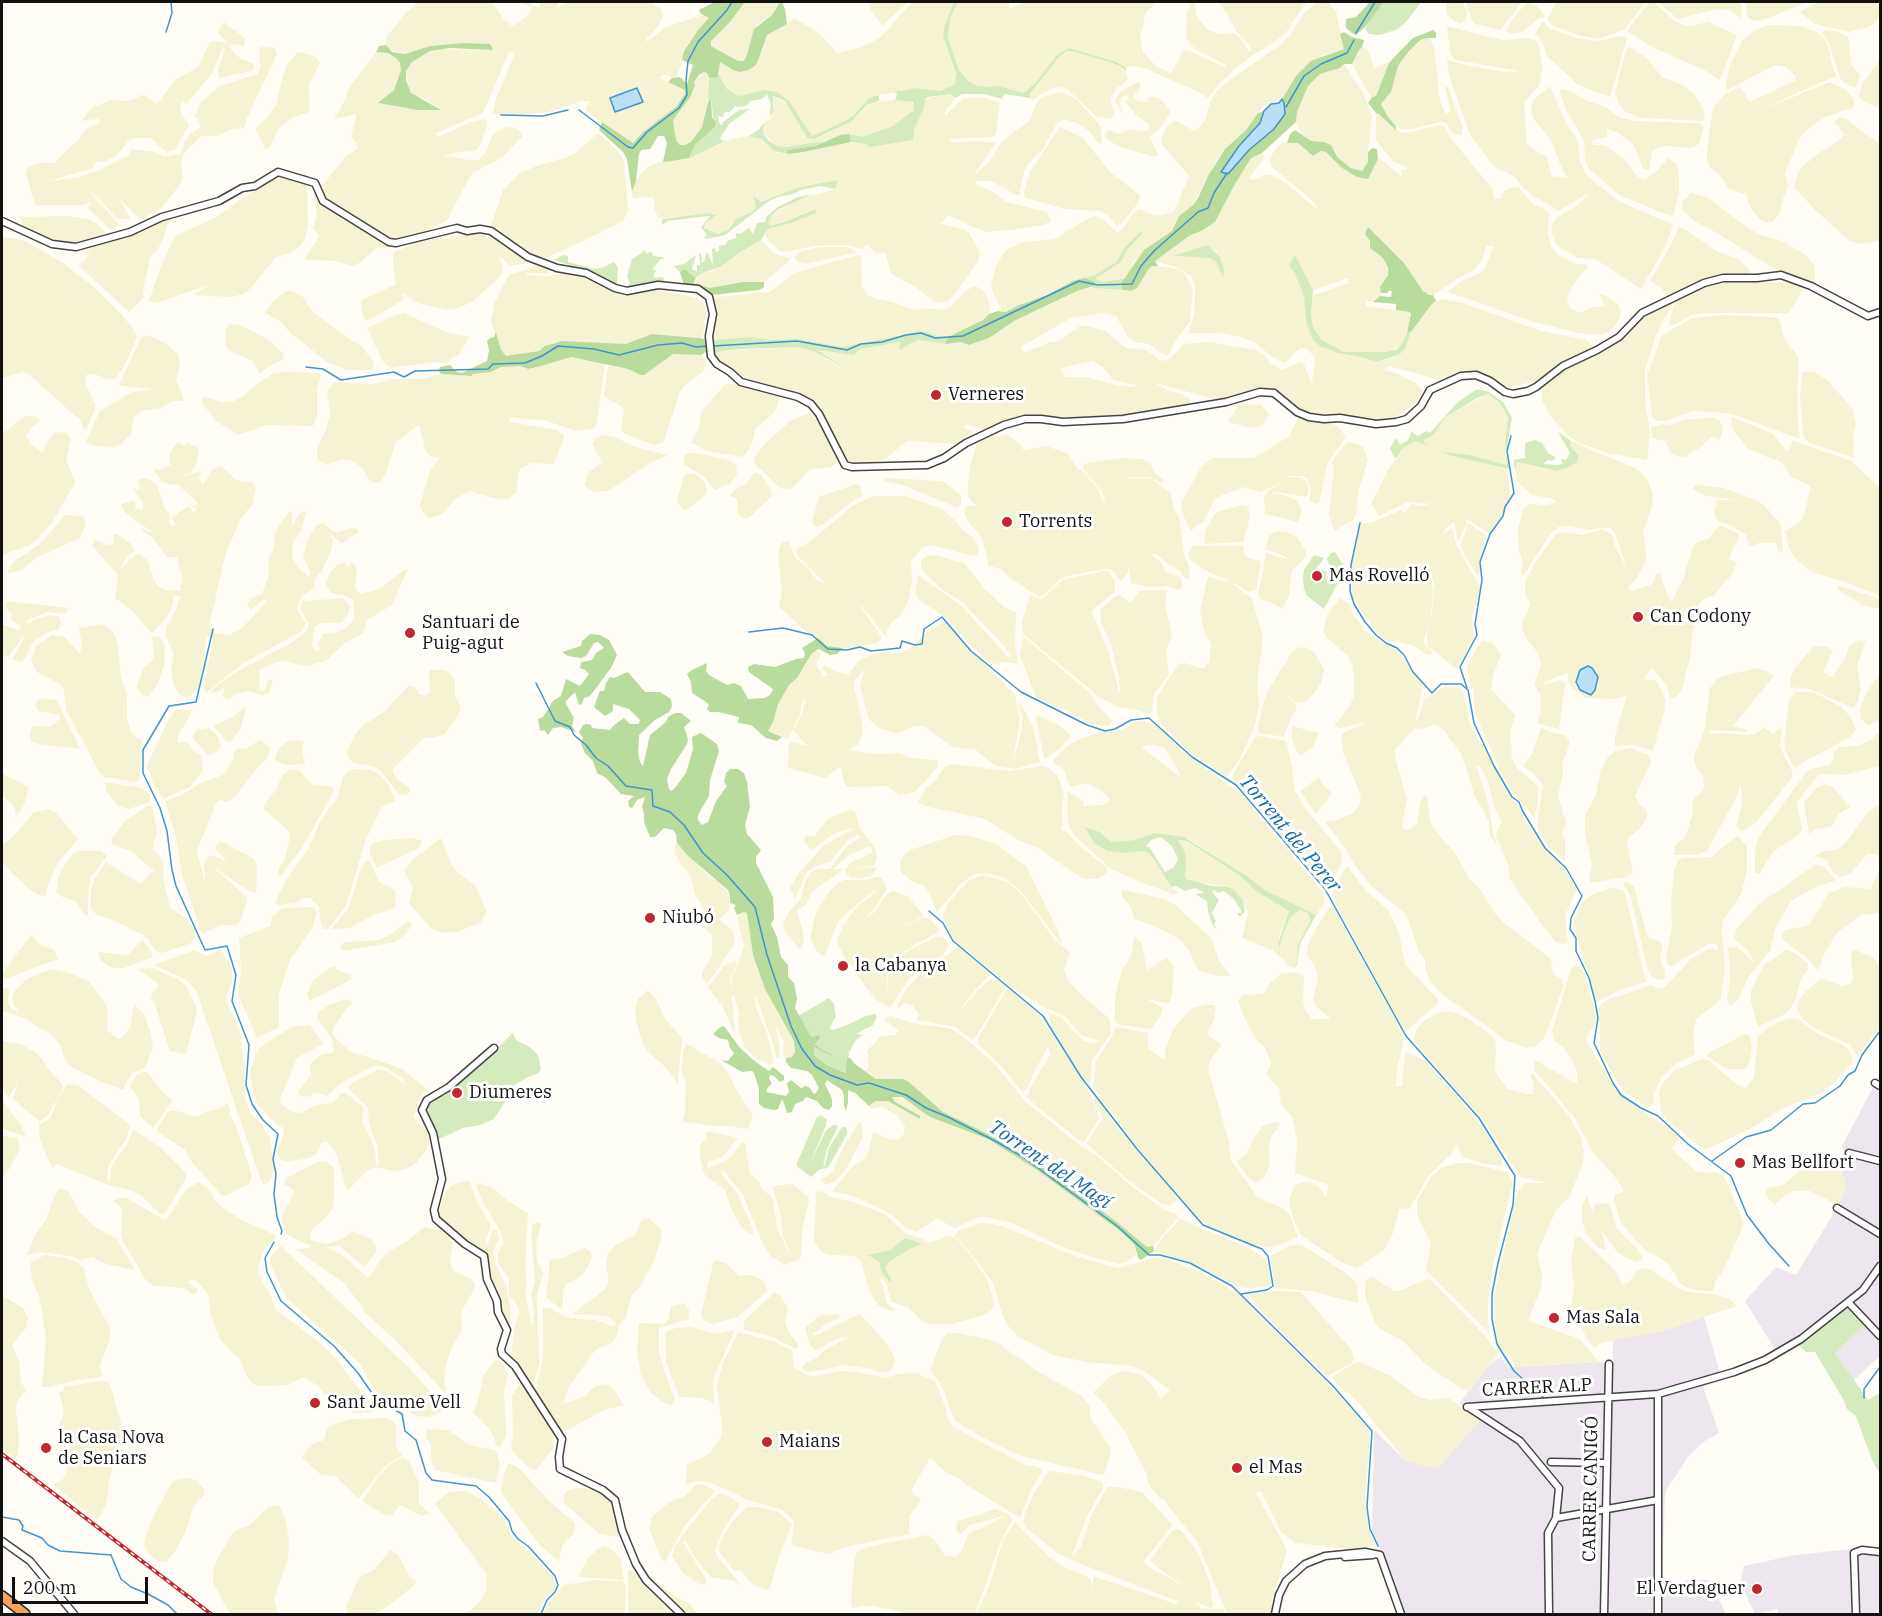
<!DOCTYPE html>
<html>
<head>
<meta charset="utf-8">
<style>
  body { margin:0 }
  #map { position:relative; width:1882px; height:1616px; overflow:hidden; background:#fffdf5; font-family:"IBM Plex Serif",serif }
  canvas { display:block }
  .frame { position:absolute; inset:0; border:3px solid #111; pointer-events:none }
  .scale { position:absolute; left:12px; top:1577px; width:136px; height:27px; box-sizing:border-box; border:3px solid #111; border-top:0; padding-left:8px; font-size:18px; line-height:21px; white-space:nowrap; color:#111; -webkit-text-stroke:4px #fff; paint-order:stroke }
</style>
</head>
<body>
<div id="map">
<canvas width="1882" height="1616"></canvas>
<div class="frame"></div>
<div class="scale">200 m</div>
</div>
<script>
const ctx = document.querySelector('canvas').getContext('2d');
ctx.lineJoin = 'round';
function paint(path, color) { ctx.fillStyle = color; ctx.fill(path, 'evenodd'); }
const shape = rows => new Path2D(rows.map(r => 'M' + r).join(''));
function trace(path, color, width, dash) { ctx.strokeStyle = color; ctx.lineWidth = width; ctx.lineCap = dash ? 'butt' : 'round'; ctx.setLineDash(dash || []); ctx.stroke(path); }
function write(font, color, halo, rows, align = 'center') {
  ctx.font = font + ' "IBM Plex Serif",serif'; ctx.lineWidth = 6; ctx.setLineDash([]); ctx.textBaseline = 'middle'; ctx.strokeStyle = halo; ctx.fillStyle = color; for (const [text, x, y, turn = 0] of rows) {
    ctx.save(); ctx.translate(x, y); ctx.rotate((+turn || 0) * Math.PI / 180); ctx.textAlign = isNaN(turn) ? turn : align; if (halo) ctx.strokeText(text, 0, 0); ctx.fillText(text, 0, 0); ctx.restore();
  }
}
const industrial = shape([
  [1880,1074,1880,1356,1853,1381,1835,1353,1865,1325,1842,1302,1776,1351,1745,1301,1776,1267,1796,1275,1837,1208,1845,1189,1841,1176,1846,1157,1842,1146],
  [1704,1317,1722,1380,1703,1387,1719,1433,1703,1442,1688,1457,1665,1492,1662,1586,1679,1585,1686,1580,1709,1580,1726,1614,1403,1614,1380,1549,1372,1535,1374,1430,1406,1461,1480,1419,1459,1404,1487,1367,1500,1357,1511,1369,1515,1367,1599,1362,1613,1363,1613,1339,1666,1330],
  [1870,1547,1880,1548,1880,1614,1778,1614,1778,1609,1755,1614,1740,1583,1744,1566,1795,1555]
]);
const farmland = shape([
  [418,2,492,2,504,20,512,26,528,15,532,7,519,2,532,2,532,6,540,7,540,2,558,2,557,7,571,2,651,2,661,9,663,17,657,28,646,39,647,42,665,27,704,15,709,18,698,30,687,45,677,77,672,78,665,74,659,78,685,89,685,94,676,107,643,132,632,143,587,112,585,109,590,101,582,101,545,113,502,116,493,113,496,99,515,53,509,52,483,113,436,133,438,137,471,122,485,119,488,122,480,146,476,151,458,152,444,156,470,160,478,160,485,153,493,134,501,129,509,127,516,128,522,134,522,137,502,158,474,172,468,180,447,220,429,230,397,239,388,236,334,205,326,197,322,186,346,156,357,149,356,143,351,136,357,114,335,119,335,117,342,106,350,86,376,52,388,53,396,58,400,63,401,70,394,90,379,103,430,110,440,110,425,99,415,96,409,90,406,71,412,62,430,51,441,49,492,50,490,44,463,43,430,46,405,54,388,49,386,45,387,36,405,14],
  [745,2,780,2,772,15,756,25,744,61,738,62,711,45,711,41,730,22],
  [872,2,908,2,882,26,869,7],
  [912,2,954,2,944,27,943,37,957,78,955,84,948,89,941,91,916,88,874,96,868,99,855,114,847,120,812,136,789,101,777,92,764,90,738,96,727,89,719,75,718,68,720,62,733,70,762,45,767,35,787,24,794,18,819,33,837,53,859,48,880,38],
  [958,2,1009,2,1010,8,1023,2,1157,2,1146,12,1140,36,1143,52,1156,66,1171,73,1183,51,1187,50,1225,67,1226,65,1200,52,1192,46,1187,38,1186,15,1192,2,1195,3,1196,15,1208,30,1219,34,1234,33,1244,42,1248,51,1251,51,1251,47,1236,31,1227,14,1218,2,1306,2,1287,31,1275,42,1253,55,1242,63,1219,84,1208,98,1197,91,1146,69,1135,66,1126,67,1069,48,1057,55,1036,82,1024,94,999,86,989,87,977,86,968,81,959,70,948,38,950,19],
  [1317,2,1328,2,1336,11,1344,49,1325,55,1303,70,1296,76,1282,99,1263,106,1246,130,1234,140,1217,159,1193,205,1179,216,1172,231,1144,250,1133,264,1127,278,1103,282,1094,279,1121,262,1127,250,1142,234,1141,232,1126,246,1116,262,1093,276,1073,281,1040,298,1017,306,1006,312,1002,311,993,293,991,285,997,263,1007,249,1023,242,1054,239,1091,217,1096,216,1104,220,1117,232,1121,231,1134,212,1139,209,1156,216,1174,212,1189,176,1161,143,1161,137,1167,127,1173,122,1177,121,1194,131,1201,126,1206,118,1210,102,1216,92,1227,82,1280,45,1290,35,1305,12],
  [1446,2,1462,2,1467,11,1465,21,1459,24,1451,18,1447,14],
  [1466,2,1522,2,1501,30,1475,24,1472,21],
  [1527,2,1536,5,1545,16,1544,18,1540,17,1523,32,1510,34,1506,31,1511,21],
  [1557,2,1646,2,1624,30,1598,39,1581,36,1553,26,1547,19],
  [1649,2,1655,3,1676,22,1684,25,1690,26,1708,22,1736,35,1736,38,1720,80,1704,70,1652,47,1627,31],
  [1657,2,1741,2,1742,15,1741,18,1729,10,1717,9,1678,19],
  [1745,2,1808,2,1760,21,1752,20,1748,17],
  [1820,2,1880,2,1880,15,1874,24,1867,28,1849,32,1815,24,1801,13,1801,11],
  [1543,21,1549,28,1576,38,1600,41,1621,36,1627,38,1610,97,1578,85,1547,56,1542,41,1535,34],
  [224,22,245,38,244,46,235,44,230,46,233,52,241,59,254,64,255,68,252,71,219,78,218,71,225,48,223,47,212,74,202,85,188,103,186,104,182,101,180,111,189,125,175,150,166,152,150,138,136,138,129,140,117,155,106,161,96,162,93,168,49,181,79,177,97,171,128,156,132,149,155,152,164,157,179,154,182,151,184,141,191,133,201,127,198,119,195,116,201,102,220,86,257,74,261,68,259,56,260,47,275,48,277,54,247,118,244,128,232,129,218,136,202,136,199,138,184,153,181,165,183,178,181,183,161,209,140,220,118,197,131,219,117,219,100,200,88,190,118,223,116,227,110,229,88,208,91,201,85,205,35,205,26,174,28,167,40,163,54,163,79,139,85,130,100,122,99,119,96,119,82,121,90,109,110,100,125,101,135,99,140,95,146,96,156,103,160,101,175,80,198,67,210,42,216,41,227,43,218,32],
  [1775,25,1800,26,1817,32,1825,40,1829,49,1833,69,1837,76,1803,90,1764,109,1829,82,1845,89,1853,98,1854,104,1852,108,1825,117,1801,135,1785,173,1788,186,1783,199,1780,213,1773,222,1767,223,1762,221,1751,209,1746,195,1729,189,1721,177,1710,167,1707,160,1707,150,1712,112,1715,105,1725,94,1739,87,1744,92,1762,125,1750,102,1796,80,1796,76,1785,67,1775,65,1728,90,1725,89,1729,67,1742,41,1751,33,1764,26],
  [1447,26,1484,36,1503,40,1527,38,1536,41,1539,46,1543,72,1538,73,1541,74,1541,80,1538,87,1524,102,1527,143,1531,148,1547,157,1551,176,1568,178,1562,169,1551,140,1533,118,1531,107,1533,100,1550,86,1567,125,1578,141,1580,162,1585,173,1595,183,1621,202,1673,225,1665,247,1641,289,1595,259,1578,258,1557,245,1552,234,1552,225,1557,217,1576,206,1589,193,1559,211,1533,196,1522,187,1515,177,1505,171,1499,170,1490,162,1469,133,1449,75,1447,60,1470,66,1505,72,1520,71,1455,60,1450,53],
  [1825,30,1836,31,1848,37,1852,66,1860,75,1856,87,1851,87,1841,80,1828,42,1821,33],
  [1426,38,1430,39,1434,47,1440,101,1445,113,1449,113,1450,109,1445,87,1448,87,1463,128,1461,136,1452,133,1447,124,1442,122,1411,129,1401,129,1388,117,1381,104,1391,92,1398,66,1415,44],
  [1362,47,1366,48,1370,54,1374,69,1386,63,1389,63,1376,96,1372,97,1369,94,1352,64,1359,50],
  [1629,47,1647,58,1662,77,1683,85,1694,94,1703,107,1705,117,1702,121,1640,118,1624,111,1618,103,1615,92,1626,50],
  [1880,48,1880,109,1861,100,1859,96,1862,84,1879,61],
  [1071,51,1120,66,1126,71,1128,80,1117,88,1111,99,1111,104,1115,113,1111,119,1097,117,1067,89,1059,87,1052,88,1032,100,1030,98,1030,95,1059,57],
  [302,52,316,57,320,63,309,85,310,110,307,113,296,116,285,123,278,130,270,147,266,150,256,131,256,128,268,117,276,105,283,75,289,62,297,53],
  [1344,64,1363,93,1372,116,1368,152,1368,162,1362,171,1351,168,1338,158,1336,151,1324,142,1311,141,1305,137,1300,132,1296,122,1297,112,1308,86,1320,74,1340,68],
  [704,72,707,73,710,87,702,127,691,142,685,145,680,145,677,142,675,135,673,120,694,91,694,82],
  [1136,83,1140,83,1140,88,1133,97,1138,101,1147,102,1148,98,1152,96,1158,98,1164,103,1171,112,1161,127,1150,137,1158,155,1154,157,1118,146,1105,138,1105,134,1109,130,1120,134,1128,130,1147,131,1149,125,1136,115,1129,106,1126,102,1128,98,1127,95,1122,97,1120,104,1124,116,1115,101,1120,92],
  [1559,90,1566,90,1574,93,1585,100,1608,108,1615,115,1622,118,1635,121,1698,123,1702,125,1704,128,1699,144,1692,148,1665,146,1657,148,1652,152,1649,170,1643,169,1634,145,1617,132,1607,129,1607,137,1593,140,1592,143,1595,145,1604,145,1624,158,1638,177,1644,179,1657,171,1668,158,1676,163,1679,172,1679,191,1673,217,1621,196,1591,171,1585,163,1584,141,1566,110],
  [1061,92,1075,98,1099,124,1101,128,1102,144,1098,143,1088,130,1077,123,1067,120,1062,120,1057,123,1043,149,1029,163,1024,172,1019,195,1015,195,1005,188,990,181,975,181,976,184,991,191,1007,202,1047,212,1051,221,1043,225,1012,230,986,232,975,228,949,215,940,224,964,229,969,233,980,252,979,260,956,293,948,301,941,303,932,300,917,288,891,274,885,252,877,254,867,245,862,249,844,245,814,246,786,252,780,251,769,241,765,235,768,229,791,223,816,209,770,226,768,225,768,221,772,215,796,200,835,189,838,180,799,187,761,202,753,199,756,207,754,211,731,224,728,230,718,234,704,228,715,214,710,213,686,217,659,218,654,210,655,202,652,197,633,198,632,192,636,181,643,171,653,164,689,158,732,139,753,135,762,139,778,153,788,154,819,149,843,142,865,144,912,140,915,127,924,109,925,99,943,95,951,94,955,98,945,111,945,116,963,98,986,98,1000,103,996,134,991,137,949,139,954,143,976,141,996,143,973,176,990,161,1002,141,1030,120,1036,104,1042,97],
  [772,96,788,104,806,138,822,136,851,122,871,103,901,99,910,101,914,106,914,110,904,119,893,126,870,134,862,137,849,134,840,135,824,141,786,147,777,146,763,133,763,127,771,117,774,104],
  [1376,113,1379,114,1402,133,1407,133,1439,125,1444,126,1452,140,1492,188,1495,199,1500,199,1505,190,1514,187,1519,188,1533,204,1545,209,1549,214,1548,233,1551,246,1557,254,1576,264,1585,264,1589,266,1581,274,1569,292,1567,302,1570,308,1580,313,1592,307,1605,306,1599,294,1609,297,1619,306,1621,315,1618,323,1609,332,1601,335,1578,333,1534,322,1448,292,1461,281,1481,273,1485,268,1494,246,1486,246,1483,258,1474,270,1458,278,1433,295,1429,295,1423,291,1404,263,1376,236,1370,241,1373,251,1383,258,1388,272,1380,296,1373,302,1366,301,1366,306,1409,312,1410,321,1402,343,1392,351,1358,353,1344,352,1322,340,1313,327,1311,314,1312,296,1349,283,1348,278,1313,290,1295,256,1289,266,1295,273,1304,297,1306,311,1320,346,1337,353,1361,357,1377,362,1392,358,1400,354,1405,349,1411,332,1431,305,1442,299,1463,303,1541,331,1583,339,1588,341,1592,346,1588,351,1542,379,1516,386,1506,387,1473,372,1462,373,1451,379,1439,380,1389,366,1384,370,1398,374,1415,383,1423,391,1416,403,1393,419,1368,420,1345,415,1310,414,1302,411,1277,393,1224,400,1214,399,1155,383,1168,391,1181,394,1190,399,1190,402,1185,405,1132,417,1072,421,1041,417,985,431,966,424,964,428,971,430,973,434,958,444,907,441,888,457,871,465,849,462,813,404,749,384,716,359,716,356,720,351,797,347,813,351,842,368,817,350,854,355,861,349,901,341,900,349,911,342,923,339,946,344,961,342,969,345,989,338,1014,321,1077,291,1092,288,1131,291,1152,266,1158,266,1178,269,1184,273,1193,288,1190,322,1177,338,1168,356,1159,352,1149,344,1134,342,1128,337,1116,316,1101,313,1071,318,1021,347,1024,353,1050,342,1059,341,1080,326,1087,326,1105,331,1126,348,1146,350,1160,360,1164,361,1170,358,1184,344,1208,342,1256,350,1263,354,1271,364,1282,370,1300,362,1303,362,1312,384,1315,357,1306,348,1300,348,1285,363,1274,358,1255,343,1242,337,1218,333,1188,333,1194,316,1195,303,1195,287,1191,276,1176,267,1154,261,1189,236,1203,230,1215,222,1245,165,1251,157,1258,154,1262,153,1265,157,1249,178,1254,180,1264,175,1272,175,1287,184,1318,210,1315,203,1271,166,1270,159,1273,153,1282,143,1298,143,1313,156,1321,151,1326,152,1342,168,1357,177,1368,178,1378,159,1381,159,1402,177,1401,170,1408,168,1394,162,1376,141],
  [1204,246,1215,250,1220,257,1222,262,1222,276,1216,262,1210,258,1175,256],
  [1092,361,1103,367,1113,380,1140,386,1132,387,1116,385,1087,377,1066,377,1060,368],
  [1840,117,1846,119,1880,144,1880,241,1860,244,1850,241,1816,211,1794,187,1798,173,1803,166,1819,153,1837,142,1845,134,1834,122],
  [1060,127,1083,138,1111,173,1140,195,1138,203,1122,223,1117,226,1108,215,1101,211,1065,209,1025,198,1024,191,1030,172],
  [598,133,615,148,624,160,628,211,623,221,579,243,550,256,539,259,521,249,491,226,503,190,520,173,539,165,565,158,576,152],
  [281,176,307,183,308,225,305,239,301,245,292,252,275,258,252,287,243,294,231,297,192,295,211,284,157,303,149,301,161,266,175,236,217,217,251,192,274,178],
  [314,190,326,206,365,229,389,246,385,249,377,247,361,262,353,266,336,261,304,260,319,236,313,228,317,215,314,199],
  [1691,193,1706,197,1750,229,1761,235,1782,241,1806,255,1815,266,1815,285,1776,270,1717,233,1696,222,1684,212,1682,206,1683,201],
  [175,215,168,224,161,244,150,259,143,289,144,297,129,312,79,266,86,259,91,244],
  [68,216,89,219,96,223,103,229,105,233,104,236,102,238,76,246,51,242,25,227,20,219,20,217],
  [1679,227,1685,229,1718,252,1739,259,1748,268,1751,275,1727,276,1667,298,1662,289,1650,281,1669,248],
  [477,232,483,232,488,239,489,234,491,234,530,261,528,263,510,266,498,255,503,267,503,274,472,302,456,309,448,310,417,303,402,293,404,299,387,310,369,320,366,320,363,317,361,307,362,300,396,284,393,268,393,253,408,246,415,241,439,238,449,239],
  [2,236,25,241,63,263,89,283,120,313,135,331,137,337,133,347,123,368,115,379,108,379,94,374,86,375,85,383,96,405,87,429,84,430,80,420,73,414,31,376,23,372,2,378],
  [761,240,774,254,790,258,788,262,764,282,743,282,718,288,710,288,693,283,702,273,711,272],
  [820,247,846,247,858,252,807,264,801,263,794,258,797,254,802,251],
  [858,255,862,258,861,286,867,295,876,299,893,302,914,310,926,308,940,310,950,307,963,293,974,286,980,288,987,295,990,307,989,314,983,320,950,336,943,337,922,331,843,347,790,339,771,340,753,337,719,340,712,338,715,315,714,300,717,297,770,292,794,273],
  [534,264,547,267,550,272,547,274,526,273,527,275,547,276,562,273,575,274,621,293,654,289,697,298,706,307,704,333,701,338,697,339,659,334,626,344,554,342,539,351,510,356,503,355,491,322,495,302,507,278,511,274,531,268],
  [1733,281,1793,283,1800,285,1802,290,1796,302,1788,313,1705,313,1692,315,1674,325,1670,325,1669,324,1674,302,1679,299,1717,282],
  [287,291,292,291,303,297,313,312,338,331,362,347,373,361,374,365,373,370,347,370,328,363,300,340,292,335,281,322,265,313,274,300],
  [1674,301,1657,333,1645,370,1645,402,1650,432,1647,460,1607,453,1579,443,1567,435,1550,415,1542,400,1542,387,1559,370,1606,348,1643,315],
  [404,313,448,333,469,337,459,354,446,363,432,362,392,368,387,366,382,360,367,328,393,316],
  [1724,315,1771,317,1777,318,1781,323,1782,332,1788,344,1799,357,1797,408,1800,439,1735,415,1726,413,1693,411,1665,421,1658,421,1652,417,1647,375,1662,335,1692,318],
  [229,324,240,325,269,340,284,354,283,359,268,367,260,374,253,361,228,350,225,342,225,330],
  [148,335,165,343,178,355,180,366,176,380,184,399,183,401,173,401,161,408,142,411,134,417,131,434,121,444,113,448,91,445,86,441,100,411,132,392,152,389,122,386,119,384,141,338],
  [679,353,701,355,705,358,707,364,703,372,685,385,680,392,664,440,662,443,654,445,625,434,621,430,624,410,622,407,605,397,604,393,608,366,628,369,644,375,673,354],
  [571,357,594,360,605,365,597,423,593,429,576,431,547,421,509,417,510,422,557,430,564,435,564,438,554,464,531,463,521,468,519,471,516,493,508,499,492,498,470,491,457,498,442,514,429,519,422,511,420,505,430,471,440,458,430,456,426,452,419,425,396,442,385,476,379,483,371,482,361,467,353,461,341,459,327,465,319,461,317,457,317,448,326,430,330,414,327,391,334,382,372,384,396,379,423,379,441,374,471,376,472,374,497,370,501,367,519,366,528,369,541,366],
  [1808,371,1815,372,1828,381,1853,409,1856,424,1853,438,1854,458,1810,443,1803,436,1800,399,1802,373],
  [287,372,318,373,321,375,317,390,317,415,313,426,267,425,238,435,216,421,202,403,202,398,206,397,222,402,234,401,245,395,253,387,274,373],
  [732,383,773,392,779,394,780,397,775,412,756,428,751,446,745,455,742,457,707,451,691,443,699,427,701,413,724,385],
  [1487,394,1500,403,1508,417,1505,444,1507,465,1470,455,1444,452,1430,447,1424,442,1424,440,1446,417],
  [1239,404,1261,405,1269,414,1266,420,1261,426,1251,428,1228,422],
  [809,413,817,421,838,459,832,467,810,470,793,487,787,489,780,488,754,463,755,457,764,445,790,421],
  [1300,415,1330,423,1337,426,1346,437,1328,462,1319,503,1317,504,1309,501,1311,491,1308,480,1303,476,1288,476,1285,477,1300,477,1307,482,1309,489,1307,497,1275,492,1269,497,1276,493,1281,494,1297,500,1302,509,1299,519,1297,522,1265,514,1264,497,1269,490,1282,482,1261,492,1244,487,1222,495,1215,499,1203,523,1199,524,1191,531,1183,515,1181,503,1201,467,1213,458,1255,458,1289,436],
  [26,416,34,416,40,419,39,422,32,427,26,436,31,444,42,452,50,438,55,433,63,432,68,435,71,440,66,459,75,483,53,521,36,540,30,545,2,555,2,433,4,433,20,419],
  [1714,417,1719,420,1722,425,1723,430,1720,439,1719,441,1712,436,1701,447,1685,457,1676,456,1671,453,1665,441,1652,438,1651,428,1653,426,1663,424,1670,425,1684,420],
  [1733,417,1773,434,1787,451,1792,443,1791,440,1851,461,1880,488,1880,596,1851,584,1812,572,1797,560,1789,548,1785,531,1798,523,1803,518,1811,488,1807,484,1791,477,1784,465,1777,460,1764,456,1747,448,1733,430,1731,419],
  [1007,434,1021,445,1023,450,1047,446,1068,454,1078,469,1084,472,1099,490,1104,504,1105,502,1102,492,1083,469,1084,464,1123,458,1142,459,1150,463,1155,473,1164,480,1162,483,1148,477,1119,477,1152,479,1171,494,1174,508,1179,518,1184,554,1190,569,1189,579,1185,579,1180,571,1169,565,1156,554,1151,555,1161,562,1166,572,1181,577,1183,587,1179,590,1167,586,1149,587,1131,583,1128,565,1128,573,1121,581,1111,570,1107,569,1072,575,1061,578,1043,596,1039,597,1009,577,1001,569,989,566,982,538,969,523,964,512,966,506,978,506,971,501,968,495,968,481,970,466,978,441],
  [602,435,614,437,636,447,667,455,647,465,608,491,594,492,584,486,589,472,602,462,592,444,594,440],
  [1348,441,1363,447,1368,460,1359,489,1356,516,1352,521,1334,531,1329,513,1334,468,1331,462],
  [1416,441,1452,456,1489,463,1508,469,1510,496,1500,518,1489,533,1465,518,1467,523,1458,542,1454,522,1445,529,1443,534,1452,528,1457,546,1480,587,1478,600,1472,615,1474,638,1459,664,1458,670,1427,645,1427,629,1432,612,1434,586,1429,563,1433,592,1431,613,1424,639,1425,644,1433,652,1431,655,1427,655,1412,645,1386,640,1382,637,1372,626,1352,597,1352,563,1361,524,1373,522,1401,510,1405,513,1411,504,1420,506,1440,502,1425,504,1408,502,1379,516,1371,504,1388,470,1403,448],
  [1571,441,1637,469,1647,478,1652,492,1653,503,1643,532,1646,549,1646,561,1637,578,1627,588,1629,590,1633,591,1647,586,1652,584,1657,573,1660,573,1668,597,1671,602,1683,580,1693,546,1700,541,1708,539,1720,525,1739,534,1738,541,1729,557,1730,560,1737,561,1733,573,1713,596,1703,599,1699,604,1692,635,1691,653,1682,690,1675,698,1670,698,1667,686,1652,668,1644,679,1654,680,1658,683,1665,699,1665,709,1653,751,1635,745,1615,746,1615,736,1627,695,1615,699,1586,698,1572,689,1568,680,1568,673,1543,682,1545,685,1559,680,1564,682,1565,684,1559,729,1537,723,1540,714,1541,695,1534,684,1541,666,1540,660,1537,652,1525,636,1522,627,1523,621,1530,605,1525,592,1525,581,1536,561,1556,534,1564,532,1581,535,1603,529,1612,535,1614,544,1627,569,1614,531,1610,527,1588,530,1570,526,1558,527,1550,534,1524,575,1521,575,1523,564,1519,549,1518,528,1524,508,1529,504,1547,505,1557,502,1550,498,1531,495,1517,481,1515,463,1520,462,1543,469,1556,471,1577,452,1570,445,1569,442],
  [178,442,184,446,186,445,186,442,197,447,199,451,197,462,191,473,170,480,201,471,199,479,203,485,212,470,219,466,222,466,236,480,249,482,254,484,256,488,253,504,241,518,225,556,209,626,215,633,228,635,241,629,267,601,266,599,262,600,251,610,247,606,250,599,262,594,269,574,268,559,274,549,275,535,279,525,288,513,292,511,292,522,294,525,295,521,301,512,306,511,302,530,293,543,292,557,299,568,308,576,310,576,311,573,303,557,308,539,316,526,323,523,334,532,339,532,350,528,357,529,359,532,342,543,328,532,333,540,331,551,322,571,315,578,314,588,301,598,298,604,297,609,306,623,302,631,242,664,206,693,204,687,206,674,213,640,212,637,207,636,199,687,187,699,179,694,173,682,171,670,174,654,165,635,167,625,175,611,180,596,173,597,173,604,166,619,152,633,149,631,134,612,115,598,118,575,92,545,95,540,108,545,113,544,114,534,117,534,130,543,135,550,127,557,120,569,138,553,148,561,154,580,158,586,165,590,180,591,182,577,177,557,167,557,152,537,141,530,143,529,151,533,152,531,138,523,125,512,121,504,134,501,136,505,134,508,143,510,143,503,133,489,139,490,140,484,137,480,144,478,153,481,157,485,165,509,170,514,169,522,174,527,175,524,172,518,183,509,189,507,193,512,196,511,196,509,190,505,197,505,198,503,177,484,172,485,161,481,153,468,160,470,170,465,169,453],
  [687,453,696,453,728,460,736,465,737,475,729,484,715,490,704,477,684,464,684,456],
  [755,472,761,475,770,488,772,496,748,519,741,518,737,510,737,501,736,498,731,497,731,494,736,489,745,484],
  [687,473,698,475,705,483,707,491,705,495,692,506,685,510,682,509,677,500,684,476],
  [885,478,942,481,961,495,961,503,958,508,902,485,885,481],
  [856,484,860,486,863,496,856,499,822,525,818,527,813,525,812,521,819,497],
  [1695,485,1724,488,1758,501,1765,506,1781,525,1783,553,1778,551,1776,543,1759,543,1749,547,1746,535,1732,526,1718,521,1714,513,1717,500,1736,500,1706,496,1693,489],
  [873,496,906,496,942,509,957,522,961,529,973,537,978,546,979,553,976,556,965,554,930,545,922,548,911,561,912,583,908,601,902,614,892,622,887,629,886,637,863,607,849,597,860,605,882,638,877,643,849,648,827,646,806,631,779,607,782,591,778,556,780,545,783,542,789,541,795,558,807,567,817,580,827,585,798,556,796,549,810,542,852,506],
  [1243,505,1248,507,1250,517,1243,542,1204,544,1205,531,1214,515,1220,511],
  [65,515,82,516,85,519,86,523,80,538,38,557,21,570,6,574,13,562,40,544],
  [1468,523,1487,536,1481,558,1479,577,1466,559,1461,544],
  [1278,531,1286,532,1297,537,1306,552,1304,559,1292,570,1289,596,1282,609,1271,602,1262,600,1258,595,1266,553,1290,560,1282,555,1265,549,1270,535],
  [1193,546,1243,546,1244,553,1249,558,1259,561,1261,565,1256,590,1250,592,1223,578,1210,573,1191,561,1187,554],
  [928,555,939,556,965,564,984,588,1004,607,1016,612,1015,645,1018,664,1004,662,997,664,990,663,967,642,948,619,918,599,915,592,918,575,962,606,1007,656,1011,657,1005,647,963,603,940,588,924,572,921,568,921,560],
  [352,562,357,569,355,587,360,594,380,589,401,572,408,569,392,605,367,620,363,634,346,642,327,660,308,666,281,661,267,666,259,671,260,691,265,690,268,679,273,680,269,693,263,696,249,691,236,694,229,699,226,699,222,696,226,686,217,692,211,693,213,689,234,673,293,642,306,632,309,624,300,607,303,599,307,601,342,598,348,603,350,607,347,616,341,623,321,623,314,627,312,647,315,652,321,651,318,644,323,634,337,632,346,628,352,622,354,615,353,600,346,596,331,593,325,584,331,571,337,565,345,563,349,567],
  [1105,571,1109,572,1115,582,1115,592,1097,606,1092,612,1109,653,1119,692,1120,691,1119,677,1110,641,1101,623,1100,610,1116,596,1119,595,1131,602,1139,592,1143,590,1167,590,1165,605,1172,635,1166,650,1169,675,1154,694,1152,712,1150,715,1137,710,1121,708,1099,697,1023,634,1022,622,1030,595,1042,599,1064,579],
  [1208,577,1230,582,1252,599,1263,637,1257,682,1259,705,1255,726,1239,760,1227,777,1186,749,1162,725,1157,715,1157,697,1178,664,1185,663,1200,668,1204,668,1209,662,1211,644,1204,631,1200,610],
  [1836,585,1880,599,1880,609,1864,606,1840,591],
  [1340,598,1349,604,1353,614,1365,630,1372,636,1398,651,1420,681,1423,686,1416,716,1417,722,1425,698,1435,694,1443,687,1456,686,1463,690,1470,725,1492,762,1502,784,1516,804,1539,842,1563,867,1577,890,1565,915,1568,943,1562,944,1556,942,1545,929,1509,878,1508,864,1496,837,1497,829,1502,822,1495,810,1488,783,1482,769,1476,765,1487,798,1494,837,1500,850,1490,836,1489,821,1475,797,1462,755,1443,729,1435,725,1421,729,1415,728,1395,750,1396,760,1407,800,1402,826,1404,830,1410,829,1417,824,1420,802,1423,796,1427,796,1430,820,1433,828,1455,853,1470,880,1480,889,1494,912,1503,922,1551,959,1553,974,1562,979,1563,987,1550,1024,1544,1038,1535,1047,1525,1048,1507,1041,1438,991,1429,979,1425,967,1425,960,1418,950,1407,915,1370,885,1352,861,1346,849,1325,822,1337,820,1353,813,1360,804,1361,796,1344,755,1341,734,1367,722,1340,728,1334,726,1350,705,1354,696,1354,678,1352,664,1348,656,1326,637,1323,630,1328,613],
  [6,601,61,607,69,609,65,614,47,612,28,620,27,624,39,618,51,615,59,617,61,622,59,629,46,633,34,641,22,663,12,659,23,640,24,635,8,657,4,656,2,647,2,624,19,630,21,627,10,619,12,614,5,607],
  [944,622,954,628,965,646,975,654,1015,695,1020,720,1013,762,1022,729,1022,716,1018,704,1020,703,1033,726,1040,762,1015,769,1001,767,991,763,976,750,953,747,923,726,913,726,902,732,894,733,877,727,869,719,860,687,864,669,855,681,854,686,862,721,863,734,858,744,849,750,877,754,899,753,908,757,934,760,938,761,937,768,915,792,899,795,887,786,848,787,844,783,841,768,839,767,825,778,788,768,789,744,792,742,808,746,801,740,794,730,803,711,806,696,801,706,800,715,788,739,768,731,774,720,779,701,789,685,797,678,812,653,814,651,820,652,820,657,816,665,821,672,822,677,828,675,822,668,824,665,837,672,848,675,858,661,872,654,882,652,893,654,908,650,931,628],
  [103,624,113,632,118,644,121,677,127,696,127,718,131,733,142,741,140,776,137,782,104,777,99,772,66,710,63,686,37,672,31,660,36,646,52,635,65,637,80,654,82,644,79,628],
  [155,636,159,637,165,645,164,666,156,687,149,696,144,697,137,689,137,685,144,668,152,660,154,656,152,637],
  [1025,638,1090,693,1098,706,1112,720,1109,726,1091,724,1061,708,1036,698,1020,655,1022,641],
  [1859,640,1866,641,1857,665,1861,689,1858,701,1853,708,1810,689,1790,687,1791,676,1795,668,1812,648,1815,646,1828,647,1833,651,1823,672,1830,677,1833,676,1845,659,1849,646],
  [1483,641,1493,644,1501,654,1493,676,1491,689,1515,715,1510,733,1512,750,1511,757,1517,768,1538,786,1538,804,1534,817,1513,793,1502,775,1475,713,1473,690,1469,679,1467,667,1477,648],
  [1305,647,1314,652,1321,663,1324,671,1321,684,1308,700,1302,703,1296,702,1277,688,1295,703,1297,708,1291,717,1284,737,1260,733,1257,731,1258,725,1266,694,1292,652,1297,648],
  [1757,668,1768,672,1774,676,1733,726,1747,730,1746,732,1714,730,1708,733,1754,735,1764,727,1773,734,1782,727,1780,747,1792,771,1792,777,1757,822,1741,832,1736,826,1742,805,1741,783,1736,798,1707,851,1697,855,1674,855,1675,846,1684,838,1687,832,1693,813,1692,802,1694,798,1702,791,1704,787,1703,776,1694,763,1694,756,1704,731,1710,688,1716,680,1724,676],
  [430,670,443,670,449,672,455,680,455,696,461,707,456,719,445,734,435,737,424,738,393,769,393,773,399,780,410,788,410,791,407,794,400,795,379,769,371,766,353,763,347,756,347,751,355,735,362,726,385,711,409,685,415,687,420,695,427,695,430,692,429,673],
  [1880,673,1880,721,1868,725,1861,719,1860,709,1866,694],
  [1795,692,1813,692,1840,706,1850,716,1856,729,1850,737,1802,763,1795,769,1785,751,1784,742,1789,700],
  [41,698,57,700,80,749,39,744,31,742,30,732,33,726,50,727,61,718,59,715,38,711,35,704],
  [245,707,246,710,241,727,230,743,226,741,213,726,234,716],
  [181,709,193,710,178,736,177,741,180,743,186,741,193,750,201,755,203,770,190,787,163,799,153,783,147,766,168,720,176,710],
  [1039,716,1059,725,1071,736,1058,750,1044,759,1036,717],
  [1138,721,1145,721,1156,726,1184,753,1242,795,1322,891,1325,902,1316,915,1265,890,1247,876,1189,839,1155,833,1135,840,1111,842,1100,832,1086,827,1101,848,1107,851,1125,853,1143,851,1148,853,1154,859,1171,887,1179,893,1174,894,1145,884,1111,869,1075,836,1068,824,1067,791,1084,801,1083,806,1103,805,1110,800,1104,793,1088,783,1070,787,1064,770,1053,762,1053,760,1064,749,1079,739,1097,733,1120,731],
  [1152,745,1164,748,1177,767,1180,777,1142,748,1144,746],
  [1292,726,1319,733,1313,747,1301,756,1296,750,1292,739],
  [208,728,216,734,221,746,218,751,208,756,192,737,197,730],
  [1541,728,1549,732,1565,735,1569,740,1569,745,1563,762,1563,776,1558,795,1566,823,1562,833,1565,841,1565,861,1550,849,1539,832,1537,825,1543,785,1535,775,1523,766,1532,754],
  [1880,731,1880,766,1844,775,1821,774,1817,777,1797,802,1802,830,1796,836,1773,852,1759,874,1755,873,1755,851,1758,838,1806,773,1811,769,1829,765,1833,760,1834,753,1839,747,1856,746,1869,741],
  [1261,736,1286,741,1292,765,1295,791,1307,811,1340,850,1342,858,1339,869,1327,885,1323,882,1291,848,1232,779,1234,772,1255,737],
  [260,740,269,747,270,751,266,760,256,769,233,799,227,802,220,800,216,803,197,851,205,882,204,864,207,858,212,855,227,861,216,850,215,847,219,841,223,842,254,859,257,866,256,892,251,892,212,866,248,898,240,922,236,925,220,925,203,934,201,931,182,875,175,833,165,801,182,795,200,783,223,775,233,761,234,752,237,748,245,749],
  [299,740,304,742,302,749,305,764,288,765,277,762,275,758,280,747,288,741],
  [1631,748,1648,755,1651,762,1635,796,1640,805,1646,810,1647,817,1642,826,1628,839,1627,843,1633,873,1625,877,1591,883,1589,879,1592,865,1585,834,1585,816,1596,794,1601,769,1608,757,1615,751],
  [951,764,1009,771,1043,766,1048,768,1057,775,1064,793,1062,812,1063,825,1061,830,1066,831,1079,845,1106,867,1108,870,1106,873,1097,879,1089,879,1080,877,1038,848,1016,839,985,819,929,807,918,802,926,788,934,782,945,767],
  [291,769,299,770,311,784,332,787,334,791,303,846,280,877,278,874,279,867,285,859,290,836,289,831,264,809,264,805,277,788,282,775],
  [355,769,372,770,380,775,389,785,395,801,382,807,366,839,346,906,332,924,327,929,324,929,321,926,319,907,310,898,303,898,296,903,279,905,276,904,276,901,284,883,308,849,320,822,338,796,343,777,347,772],
  [2,773,29,787,24,805,16,817,14,806,2,795],
  [1319,777,1324,786,1332,793,1316,814,1300,791],
  [105,782,142,788,150,794,150,802,129,809,118,806,106,791],
  [1826,784,1833,787,1850,807,1838,814,1834,823,1830,827,1816,829,1809,834,1804,803,1816,788],
  [147,806,152,806,157,830,153,849,163,861,164,882,170,908,188,920,195,931,195,938,190,944,162,953,155,951,148,939,141,934,112,920,97,915,91,909,91,889,94,880,106,862,139,883,142,883,148,875,154,871,131,851,113,845,111,839,125,821],
  [1877,806,1880,806,1880,858,1876,854,1867,854,1851,873,1840,877,1834,873,1827,861,1819,857,1813,858,1821,852,1835,850,1842,846,1848,840,1867,813],
  [48,809,54,811,78,839,57,864,48,885,46,896,41,896,30,890,3,864,2,845,14,836,33,813],
  [851,809,856,812,860,828,875,848,877,858,874,865,850,870,870,867,877,868,876,870,871,876,862,878,851,878,846,874,845,870,851,862,872,853,872,849,869,846,848,856,833,869,843,869,825,883,813,890,806,905,797,910,804,937,802,947,800,949,785,933,783,925,787,915,801,898,806,879,810,873,816,869,830,869,846,847,861,837,858,835,847,841,830,862,816,866,807,872,795,899,790,888,799,873,823,846,854,828,835,833,812,850,804,842,804,839,806,836,814,836,828,819],
  [955,835,971,836,996,844,1026,866,1057,929,1062,945,1018,888,1004,878,994,875,978,873,972,875,959,886,937,912,929,892,924,886,910,880,901,872,900,862,903,857,910,850],
  [1737,836,1747,846,1747,870,1741,894,1723,921,1722,933,1725,968,1721,997,1718,1002,1696,1019,1693,1035,1695,1054,1676,1064,1660,1079,1653,1097,1654,1103,1648,1108,1625,1092,1618,1084,1600,1051,1599,1008,1601,1004,1607,1000,1651,985,1659,989,1664,988,1691,959,1708,949,1712,948,1718,951,1717,944,1708,944,1672,966,1669,966,1666,959,1672,926,1671,902,1674,871,1678,860,1684,858,1711,857],
  [414,838,422,841,419,848,377,868,369,852,372,844,383,840],
  [441,838,451,864,457,872,475,885,487,912,480,923,457,932,443,933,431,928,409,903,413,887,404,871,412,860],
  [1178,840,1187,841,1239,875,1257,892,1289,911,1279,936,1278,948,1279,948,1284,931,1291,917,1299,910,1308,913,1310,921,1298,945,1297,962,1294,968,1289,967,1284,960,1274,951,1242,938,1248,912,1243,900,1228,887,1196,882,1185,877,1186,864],
  [677,843,688,856,709,876,720,882,730,895,729,910,719,919,733,931,735,939,733,946,707,985,702,977,702,972,712,956,712,935,698,922,704,909,696,897,691,878,675,854,675,847],
  [80,851,101,851,107,856,91,877,88,893,88,915,87,916,83,913,75,901,60,896,56,892,58,878,66,862,74,853],
  [366,860,370,862,379,882,395,890,396,905,389,911,375,914,350,928,331,929,348,909,361,868],
  [1815,865,1824,867,1836,880,1812,889,1791,901,1776,927,1770,951,1747,979,1739,999,1731,1005,1729,1004,1727,999,1730,979,1728,947,1738,948,1753,962,1754,961,1749,952,1734,939,1736,930,1759,904],
  [1347,866,1367,892,1388,910,1399,933,1405,964,1439,1001,1436,1006,1423,1015,1406,1032,1389,1005,1334,900,1332,890],
  [1880,869,1880,913,1862,915,1839,931,1826,950,1818,970,1805,957,1783,940,1782,933,1785,930,1805,926,1810,923,1829,893,1845,887,1871,889],
  [983,875,1008,882,1022,895,1055,940,1068,951,1070,954,1064,969,1069,982,1081,995,1110,1019,1111,1031,1109,1036,1092,1060,1090,1086,1081,1075,1053,1030,1048,1012,1061,1017,1084,1041,1095,1043,1100,1041,1082,1036,1064,1016,1045,1008,1014,989,955,941,947,928,943,916,948,903,969,880],
  [876,877,880,877,886,884,886,890,874,910,865,917,875,912,887,894,893,891,909,897,923,916,897,930,924,917,931,920,939,929,938,933,916,944,899,955,887,967,887,999,888,969,890,965,911,949,938,936,944,937,949,945,943,955,918,970,909,979,890,1008,875,999,843,955,837,941,843,926,852,913,859,905,872,895,876,889,844,915,837,924,825,955,822,956,816,950,810,938,817,909,831,889,843,880,863,880],
  [1627,881,1634,887,1646,932,1650,938,1659,941,1663,945,1660,959,1665,971,1664,979,1659,980,1651,976,1647,967,1635,915,1630,896,1623,883],
  [1614,887,1624,891,1627,902,1646,982,1620,990,1597,1002,1574,928,1574,919,1583,902,1591,895],
  [1122,890,1161,898,1174,904,1211,938,1219,960,1231,976,1220,976,1200,971,1195,965,1190,952,1181,940,1152,925,1134,919,1131,907,1122,897],
  [313,907,317,912,312,929,290,960,282,985,279,994,279,1027,257,1038,238,994,241,970,239,938,270,926,272,916,283,908],
  [1330,907,1333,908,1346,930,1399,1026,1403,1043,1397,1070,1396,1087,1403,1086,1402,1076,1406,1051,1426,1061,1474,1116,1494,1145,1503,1163,1500,1166,1481,1163,1462,1157,1457,1144,1451,1154,1429,1175,1410,1208,1399,1209,1398,1216,1392,1236,1384,1250,1357,1268,1341,1262,1302,1236,1298,1230,1289,1206,1289,1199,1294,1187,1299,1183,1310,1182,1318,1186,1326,1197,1328,1185,1295,1173,1297,1142,1294,1124,1292,1117,1281,1104,1279,1088,1266,1074,1271,1064,1265,1047,1256,1040,1242,1013,1238,1000,1243,995,1264,994,1270,983,1281,974,1296,972,1302,975,1304,978,1303,1002,1305,1010,1312,1019,1331,1019,1314,1005,1313,999,1318,978,1315,967,1307,955,1307,947,1315,930],
  [744,912,747,913,753,955,765,989,794,1041,795,1051,792,1057,786,1058,783,1053,784,1041,776,1026,780,1049,779,1058,776,1057,772,1041,755,994,756,1008,767,1033,773,1058,773,1063,770,1065,756,1058,744,1046,738,1028,739,1014,734,995,731,997,733,1005,735,1032,732,1029,723,1007,708,987,725,965,736,960,737,964,730,978,731,991,732,976,739,962,744,946,737,918,739,915],
  [408,921,412,923,407,933,395,942,349,950,343,951,340,948,342,944,347,942,379,940,390,935],
  [32,934,39,944,54,950,58,959,5,979,2,977,2,973],
  [1134,937,1142,943,1147,970,1166,958,1174,966,1172,994,1170,1002,1166,1003,1147,999,1163,1008,1160,1017,1151,1029,1120,1025,1115,1022,1115,996,1122,969,1131,957],
  [142,940,149,948,153,957,145,960,124,968,112,968,101,961,99,957,98,953,100,952,124,955,129,954],
  [958,947,991,974,976,989,952,1020,977,991,991,979,1000,981,1006,987,973,1041,956,1027,916,1020,920,1015,912,1005,904,1003,899,1008,897,1006,907,988,921,973],
  [1853,949,1872,957,1880,966,1880,1028,1873,1035,1858,1057,1850,1045,1814,1028,1803,1020,1797,1009,1799,1000,1803,994,1821,978,1842,986,1849,984,1853,979,1851,957],
  [195,950,206,956,221,950,232,968,232,984,227,995,227,1002,240,1031,245,1072,245,1099,250,1113,261,1123,270,1138,274,1170,270,1181,266,1184,263,1184,259,1175,196,990,185,979,153,965],
  [1786,950,1795,953,1804,960,1808,964,1808,969,1800,981,1796,999,1790,1009,1783,1015,1758,1027,1751,1002,1751,990,1764,965],
  [1576,964,1580,967,1585,974,1597,1018,1596,1026,1588,1033,1586,1040,1618,1093,1638,1108,1670,1128,1680,1139,1672,1147,1673,1150,1697,1172,1719,1173,1723,1175,1728,1184,1744,1224,1723,1271,1715,1282,1713,1291,1691,1290,1680,1283,1670,1266,1660,1258,1646,1251,1622,1225,1614,1201,1615,1194,1622,1192,1623,1189,1612,1173,1593,1153,1574,1117,1535,1071,1534,1062,1535,1060,1577,1084,1577,1071,1573,1061,1564,1048,1554,1041,1552,1031,1571,969],
  [334,966,339,971,350,974,352,979,310,1001,307,995,313,980,324,971],
  [153,968,178,979,186,986,196,1006,197,1011,186,1054,170,1051,155,1005,150,997,159,985,138,969],
  [51,969,67,972,88,981,92,985,106,1005,108,1015,107,1030,118,1039,122,1038,130,1027,134,1004,143,1013,150,1030,153,1047,145,1068,132,1073,125,1084,124,1090,101,1082,70,1066,66,1062,60,1045,51,1034,37,1027,27,1019,2,1011,2,989,9,988,8,1002,11,1008,20,1013,13,1004,12,997,15,990,27,979],
  [1007,989,1012,990,1039,1015,1088,1089,1100,1119,1083,1143,1041,1110,1027,1097,1030,1088,1050,1055,1048,1047,1035,1070,1027,1089,1022,1092,1001,1066,977,1044,979,1036],
  [648,990,656,999,666,1020,682,1038,678,1084,665,1067,646,1050,641,1038,636,1021,635,1008,638,999],
  [345,999,352,1002,334,1026,333,1034,336,1039,353,1053,369,1057,402,1069,427,1089,428,1092,425,1092,419,1099,414,1117,429,1134,430,1138,427,1149,416,1163,406,1169,393,1171,375,1167,368,1170,347,1191,336,1153,328,1142,322,1142,317,1153,309,1158,286,1162,279,1158,277,1153,284,1132,283,1128,275,1123,258,1105,254,1097,250,1071,258,1049,264,1044,294,1026,310,1025,323,1044,297,1058,279,1101,283,1106,293,1112,301,1113,315,1105,333,1103,342,1093,346,1093,364,1108,362,1121,374,1146,377,1164,379,1164,377,1146,369,1124,368,1108,348,1088,353,1082,379,1069,389,1072,406,1085,402,1078,385,1067,375,1065,341,1083,327,1096,317,1093,306,1097,299,1095,299,1090,311,1075,310,1064,322,1054,332,1053,334,1050,332,1039,317,1018,318,1013,329,1005],
  [1206,1005,1214,1005,1216,1008,1214,1020,1207,1032,1210,1037,1219,1042,1221,1046,1211,1059,1208,1068,1229,1142,1231,1160,1258,1198,1283,1208,1289,1213,1298,1237,1271,1248,1259,1246,1217,1231,1200,1221,1133,1142,1093,1087,1096,1060,1109,1042,1116,1027,1148,1033,1148,1048,1165,1060,1165,1050,1173,1029,1192,1008],
  [1444,1011,1456,1013,1467,1018,1490,1034,1495,1040,1496,1047,1495,1068,1498,1076,1508,1089,1526,1094,1533,1094,1534,1084,1530,1074,1533,1074,1570,1117,1580,1136,1584,1151,1583,1162,1570,1196,1556,1210,1537,1254,1542,1274,1542,1285,1529,1318,1532,1322,1580,1339,1599,1362,1515,1367,1513,1361,1498,1345,1495,1325,1494,1296,1517,1192,1525,1183,1547,1183,1520,1177,1484,1121,1413,1040,1417,1028,1426,1019],
  [890,1016,912,1023,949,1028,960,1034,993,1062,1025,1101,1081,1146,1095,1154,1130,1185,1167,1211,1177,1214,1177,1219,1153,1246,1147,1247,1050,1172,988,1134,943,1112,909,1082,902,1079,879,1080,873,1076,866,1070,869,1065,867,1051,881,1036,895,1035,899,1031,884,1019],
  [1789,1018,1798,1019,1820,1035,1842,1044,1850,1052,1853,1059,1851,1064,1835,1082,1821,1093,1784,1108,1746,1131,1706,1149,1699,1146,1666,1119,1661,1111,1659,1093,1662,1084,1675,1070,1702,1059,1709,1060,1737,1085,1746,1088,1754,1077,1758,1036,1770,1026],
  [1745,1034,1750,1036,1752,1047,1750,1060,1746,1069,1727,1069,1706,1056,1708,1053],
  [2,1041,20,1044,35,1052,43,1060,46,1066,62,1084,63,1088,49,1114,40,1122,13,1099,13,1096,19,1081,9,1097,4,1092,2,1086],
  [687,1044,720,1063,729,1074,736,1089,753,1116,748,1129,728,1126,710,1126,689,1122,686,1123,683,1120,685,1114,686,1084,681,1069,683,1051],
  [141,1072,147,1072,150,1075,162,1092,173,1100,153,1128,140,1116,139,1100,130,1086,136,1076],
  [68,1084,79,1086,128,1123,130,1128,126,1140,112,1159,108,1169,108,1182,110,1181,110,1172,112,1165,127,1145,133,1129,161,1148,186,1173,186,1179,164,1215,159,1213,142,1196,130,1190,108,1185,60,1165,57,1164,54,1168,51,1167,40,1139,39,1127,39,1124,50,1119,58,1098],
  [895,1096,909,1102,930,1117,988,1139,1037,1170,1119,1230,1135,1245,1137,1250,1136,1255,1125,1263,1118,1264,1099,1259,1062,1247,1014,1224,986,1217,979,1217,955,1228,937,1219,916,1232,906,1228,892,1215,883,1210,853,1196,832,1191,853,1166,865,1158,869,1150,873,1132,892,1140,898,1139,904,1134,905,1126,895,1114,881,1107,870,1109,869,1106,875,1101,888,1101,920,1118,895,1102,892,1097],
  [1097,1096,1116,1126,1173,1192,1177,1200,1170,1206,1160,1203,1128,1180,1086,1143,1103,1118,1094,1103,1093,1099],
  [2,1100,21,1125,26,1137,2,1128],
  [228,1103,231,1111,229,1114,235,1123,252,1176,250,1183,247,1185,224,1196,220,1194,192,1162,185,1150,157,1131,158,1126,169,1111,177,1111,198,1117,202,1113,215,1110],
  [860,1121,863,1128,862,1139,846,1169,835,1182,825,1185,821,1180,833,1171,844,1146],
  [1277,1122,1280,1123,1279,1126,1271,1137,1269,1144,1270,1164,1264,1178,1256,1183,1247,1176,1237,1163,1238,1160,1246,1155,1252,1141,1262,1126],
  [707,1131,738,1138,724,1155,716,1160,708,1161,707,1167,709,1168,729,1159,742,1142,745,1143,750,1173,759,1182,763,1190,772,1197,778,1231,792,1258,783,1236,780,1211,772,1186,792,1184,808,1196,809,1201,802,1230,801,1256,798,1260,785,1265,770,1256,763,1244,743,1195,723,1170,722,1174,738,1195,752,1227,753,1235,744,1230,738,1222,730,1206,725,1190,704,1174,700,1157,700,1145,706,1139],
  [2,1136,17,1138,20,1148,12,1165,2,1179],
  [1822,1152,1834,1156,1838,1160,1840,1164,1841,1176,1845,1178,1845,1189,1838,1205,1810,1191,1794,1191,1784,1196,1775,1205,1769,1200,1765,1192,1767,1188,1783,1185,1798,1173,1813,1156],
  [320,1161,327,1162,334,1168,334,1205,330,1213,311,1231,310,1240,327,1244,342,1239,353,1231,371,1239,376,1245,376,1253,364,1267,340,1246,326,1247,341,1254,367,1277,369,1277,384,1255,407,1241,425,1227,442,1231,450,1238,453,1244,450,1258,451,1265,454,1271,471,1279,475,1285,471,1295,462,1310,461,1332,452,1347,447,1361,444,1376,446,1394,396,1341,364,1312,360,1304,344,1283,295,1249,308,1248,311,1246,293,1238,284,1231,282,1216,295,1191,284,1184,285,1181,288,1177],
  [1460,1163,1470,1163,1507,1172,1513,1182,1492,1269,1488,1306,1489,1333,1426,1270,1431,1243,1417,1215,1417,1201,1430,1178,1438,1171,1443,1167],
  [469,1180,478,1204,491,1225,486,1240,487,1246,492,1231,497,1229,499,1238,493,1252,495,1263,507,1287,511,1315,509,1328,493,1291,486,1261,440,1219,437,1213,447,1190,452,1185],
  [198,1182,208,1188,216,1202,223,1208,242,1220,275,1235,275,1239,267,1246,262,1254,258,1269,259,1276,270,1294,276,1310,315,1339,336,1358,353,1382,376,1407,374,1412,355,1413,336,1408,318,1386,304,1377,287,1385,258,1386,253,1384,247,1377,239,1358,227,1348,220,1339,211,1316,208,1295,198,1282,193,1279,188,1282,198,1290,194,1295,184,1288,154,1286,144,1278,139,1268,123,1242,121,1235,122,1211,120,1206,113,1201,119,1198,127,1198,163,1219,167,1219,186,1190],
  [478,1183,492,1187,508,1201,528,1213,525,1267,527,1284,525,1292,531,1325,533,1324,534,1312,531,1296,535,1281,531,1233,532,1225,537,1222,541,1223,536,1245,537,1261,543,1273,537,1295,539,1365,533,1387,530,1390,510,1361,514,1329,519,1311,515,1302,509,1296,509,1279,498,1263,498,1253,503,1244,502,1235,482,1200,476,1186],
  [59,1189,64,1189,69,1192,79,1211,95,1227,117,1239,135,1270,106,1264,92,1257,81,1260,73,1257,41,1252,27,1255,36,1233,46,1220,54,1197],
  [821,1191,831,1197,856,1203,885,1214,906,1234,923,1239,928,1243,936,1241,946,1236,955,1237,970,1254,987,1279,994,1300,993,1309,986,1314,953,1324,928,1324,921,1320,908,1307,891,1302,886,1282,880,1278,887,1303,896,1311,888,1310,878,1305,869,1291,861,1261,855,1256,829,1255,821,1252,814,1242,816,1192],
  [905,1238,921,1245,908,1250,889,1262,885,1268,889,1282,882,1273,879,1262,869,1255,890,1250],
  [1587,1196,1592,1211,1596,1204,1607,1203,1610,1205,1616,1228,1635,1246,1643,1257,1641,1260,1637,1262,1629,1259,1617,1252,1602,1231,1606,1250,1599,1248,1591,1240,1585,1231,1582,1221,1582,1205],
  [649,1218,660,1228,662,1234,655,1258,642,1284,631,1296,626,1317,619,1325,616,1338,612,1343,599,1348,593,1353,570,1385,563,1404,585,1396,595,1386,607,1384,616,1392,624,1406,606,1409,562,1433,535,1392,543,1359,543,1308,549,1308,569,1318,596,1320,614,1327,616,1323,606,1316,572,1314,592,1300,606,1288,609,1281,606,1266,608,1253,617,1244,635,1235,642,1220],
  [1180,1219,1251,1249,1264,1258,1269,1268,1271,1285,1267,1287,1245,1288,1237,1286,1190,1262,1154,1251,1162,1238],
  [980,1223,994,1224,1007,1228,1075,1256,1118,1268,1154,1258,1165,1258,1203,1273,1237,1293,1326,1381,1366,1426,1370,1435,1365,1504,1373,1545,1365,1549,1350,1549,1295,1543,1281,1532,1261,1492,1256,1493,1287,1550,1272,1601,1272,1614,1227,1614,1197,1541,1168,1506,1164,1499,1161,1500,1148,1483,1146,1473,1126,1434,1105,1404,1093,1393,1111,1375,1125,1371,1142,1375,1152,1385,1161,1399,1170,1390,1146,1372,1140,1369,1130,1366,1087,1362,1053,1355,1019,1337,1009,1327,1003,1317,993,1283,968,1250,954,1235,959,1231],
  [1579,1236,1614,1269,1623,1285,1630,1282,1636,1271,1643,1268,1651,1270,1684,1291,1718,1295,1731,1300,1736,1306,1666,1330,1600,1343,1595,1348,1588,1341,1571,1305,1574,1288,1571,1260,1575,1238],
  [1291,1245,1300,1245,1309,1249,1347,1274,1356,1283,1359,1300,1357,1303,1311,1291,1275,1288,1270,1256],
  [281,1246,409,1368,432,1394,442,1409,441,1412,428,1417,416,1416,373,1389,361,1366,356,1360,286,1298,271,1266,270,1258,272,1254],
  [584,1248,590,1251,592,1256,591,1261,583,1274,566,1285,563,1290,563,1302,561,1309,547,1298,546,1292,549,1276,549,1260,562,1258],
  [45,1255,63,1257,77,1262,84,1269,89,1289,110,1328,110,1339,100,1366,103,1374,101,1377,77,1380,49,1387,42,1387,46,1338,39,1296,33,1283,30,1266,31,1262],
  [714,1260,726,1263,739,1276,751,1275,757,1277,763,1281,768,1291,737,1317,713,1324,704,1321,701,1314],
  [1373,1277,1394,1291,1398,1291,1427,1279,1431,1280,1487,1338,1497,1352,1497,1356,1468,1391,1462,1389,1426,1365,1403,1341,1380,1329,1375,1323,1365,1296,1365,1282,1368,1278],
  [1277,1291,1301,1292,1351,1349,1354,1358,1352,1363,1328,1376,1324,1374,1258,1307,1248,1294],
  [775,1292,780,1295,788,1308,785,1323,789,1332,797,1343,798,1347,796,1349,772,1337,743,1329,745,1320],
  [2,1295,24,1309,28,1318,26,1328,12,1345,19,1361,21,1382,26,1390,17,1402,16,1410,19,1439,18,1454,15,1459,2,1449],
  [685,1303,689,1310,689,1319,659,1328,659,1350,662,1364,675,1400,672,1405,662,1402,650,1392,641,1375,637,1352,639,1323,664,1324,669,1319,671,1306],
  [837,1314,840,1315,839,1318,826,1324,812,1335,817,1335,859,1314,871,1325,890,1348,895,1359,893,1368,887,1372,879,1373,871,1369,846,1365,821,1370,807,1372,803,1370,803,1366,807,1362,817,1358,825,1350,848,1337,838,1338,816,1350,810,1346,805,1328,808,1325,821,1315],
  [691,1327,716,1334,735,1330,715,1375,713,1384,714,1403,713,1404,711,1401,701,1398,679,1397,666,1362,665,1333,675,1328],
  [738,1332,776,1342,792,1351,794,1367,806,1375,815,1376,843,1371,857,1372,886,1378,898,1374,916,1373,935,1381,946,1409,946,1415,953,1427,1026,1465,1036,1466,1042,1469,1042,1472,1032,1488,1020,1518,968,1486,957,1477,947,1473,930,1458,912,1489,913,1494,920,1498,921,1501,909,1516,909,1534,845,1547,828,1554,791,1545,794,1521,782,1510,748,1500,710,1482,694,1481,686,1485,687,1465,710,1453,721,1437,722,1427,717,1385,723,1363],
  [947,1333,958,1333,995,1341,1037,1371,1082,1396,1089,1405,1091,1419,1111,1448,1109,1461,1103,1475,1021,1456,989,1441,955,1421,940,1382,931,1372,931,1368,942,1339],
  [496,1359,504,1364,508,1375,504,1392,506,1436,500,1448,496,1445,494,1436,489,1429,473,1412,477,1405,484,1374],
  [1359,1362,1391,1376,1419,1397,1430,1400,1448,1398,1481,1420,1437,1469,1406,1461,1356,1400,1340,1387,1332,1377,1353,1364],
  [100,1381,108,1382,110,1385,121,1422,120,1440,109,1482,107,1499,104,1509,97,1520,53,1485,63,1479,67,1472,67,1457,59,1426,64,1412,59,1392,63,1392,64,1387],
  [520,1384,525,1388,537,1406,548,1424,554,1439,553,1449,536,1470,529,1468,513,1452,511,1448,513,1437,512,1395],
  [385,1418,393,1421,396,1425,396,1446,402,1455,383,1468,359,1499,335,1476,320,1474,302,1458,310,1445,324,1440,327,1429,331,1425,352,1419],
  [427,1429,448,1430,468,1444,496,1451,500,1464,496,1483,435,1470,431,1460,431,1446,426,1436],
  [403,1457,409,1461,416,1476,419,1484,419,1503,429,1513,425,1515,421,1516,400,1505,392,1515,383,1514,362,1501,380,1474,395,1461],
  [508,1464,512,1464,521,1470,548,1500,575,1523,574,1533,562,1546,559,1562,538,1543,504,1497,501,1490,502,1481],
  [1049,1471,1080,1475,1100,1481,1103,1484,1103,1488,1088,1515,1073,1553,1074,1555,1081,1546,1091,1516,1107,1487,1118,1487,1142,1492,1173,1525,1143,1562,1152,1569,1185,1586,1158,1568,1150,1560,1171,1532,1175,1529,1179,1529,1185,1535,1199,1555,1210,1583,1213,1606,1210,1608,1196,1603,1202,1609,1223,1609,1225,1614,976,1614,989,1586,1003,1540,1015,1522,1049,1557,1062,1566,1090,1578,1093,1588,1093,1576,1176,1604,1179,1602,1071,1560,1056,1552,1026,1528,1023,1523,1025,1513,1034,1493],
  [188,1478,196,1480,205,1490,203,1496,193,1507,185,1533,176,1550,167,1561,158,1562,147,1552,144,1545,145,1538,154,1515,171,1484,176,1480],
  [697,1484,705,1485,715,1491,684,1527,665,1562,660,1557,649,1528,652,1517,669,1502,685,1496],
  [575,1488,596,1489,609,1499,613,1504,619,1532,618,1537,600,1534,568,1507,564,1503,564,1495,567,1491],
  [465,1491,478,1497,501,1515,513,1538,530,1553,553,1577,556,1586,554,1591,544,1599,538,1614,460,1614,471,1610,479,1603,486,1591,487,1575,435,1504,448,1492],
  [720,1493,731,1497,740,1504,724,1529,715,1549,717,1556,741,1585,734,1581,711,1577,699,1564,685,1540,683,1541,706,1580,706,1585,699,1584,684,1574,672,1556,675,1546,690,1525,712,1499],
  [269,1506,278,1506,281,1509,286,1522,289,1540,288,1558,274,1599,278,1614,230,1614,213,1583,213,1573,217,1559,234,1531,250,1525],
  [747,1507,758,1507,777,1511,792,1524,779,1557,771,1585,769,1589,766,1590,752,1584,740,1569,734,1571,719,1551,719,1545,724,1534,736,1517],
  [996,1509,1007,1513,1013,1519,1001,1541,975,1614,911,1614,873,1606,862,1606,853,1608,851,1605,854,1562,857,1552,867,1547,927,1535,934,1539,945,1556,956,1557,962,1550,967,1536,973,1530,982,1528,1004,1516,970,1525,960,1534,956,1531,956,1525,958,1521],
  [605,1546,613,1550,621,1559,624,1580,580,1577,579,1575,588,1558,599,1548],
  [390,1550,398,1555,409,1575,416,1581,416,1583,393,1603,375,1614,349,1614,346,1607,357,1582,361,1576,374,1570],
  [642,1570,673,1595,688,1603,699,1614,682,1614,654,1587],
  [628,1571,633,1571,678,1614,628,1614],
  [595,1580,622,1581,626,1584,625,1614,543,1614,550,1600,564,1585]
]);
const green = shape([
  [954,2,958,2,950,19,948,38,959,70,968,81,977,86,989,87,999,86,1024,93,1036,82,1057,55,1069,48,1116,62,1126,67,1126,71,1120,66,1112,63,1071,51,1066,52,1059,57,1048,71,1030,94,1030,98,1005,94,1002,97,1003,99,984,94,962,94,955,98,951,94,928,97,925,99,924,109,915,127,913,140,870,147,865,144,851,142,849,134,862,137,893,126,914,110,913,102,895,100,897,94,894,92,916,88,941,91,955,84,956,73,943,37,944,27],
  [1384,2,1421,2,1406,22,1398,29,1380,35,1369,34,1365,29,1369,21],
  [719,75,727,89,738,96,764,90,777,92,789,101,812,136,847,120,855,114,868,99,874,96,879,95,879,101,867,105,851,122,814,139,807,138,785,101,773,96,773,111,763,127,763,133,768,140,777,146,786,147,824,141,815,146,788,150,788,154,774,151,762,139,749,136,758,130,769,118,771,105,767,94,762,99,751,101,746,106,738,107,735,106,730,112,725,112,723,117,718,116,719,123,722,125,723,122,739,110,750,109,729,124,720,138,721,140,726,141,724,142,689,158,695,145,714,128,712,104,711,100,708,102,709,78],
  [838,180,835,189,821,186,801,190,793,194,778,197,769,201,725,235,707,239,704,238,707,235,701,227,710,217,708,216,668,221,662,225,662,219,710,213,716,215,706,223,704,228,718,234,728,230,736,219,754,211,756,207,753,196,761,202,799,187],
  [813,194,779,209,772,215,768,224,770,226,786,221,816,209,816,213,791,223,768,229,761,240,741,252,720,267,702,273,696,278,686,270,680,272,674,266,684,264,696,255,692,269,697,272,697,265,700,265,699,252,702,256,701,262,704,262,707,251,713,266,712,249,715,248,715,252,719,251,719,246,725,245,729,240,736,238,736,233,740,234,749,228,753,234,757,223,765,222,766,217,778,207,798,197],
  [1141,231,1142,234,1127,250,1121,262,1095,279,1103,282,1127,278,1122,283,1122,290,1092,288,1094,286,1084,278,1093,276,1116,262,1126,246],
  [1204,246,1209,246,1220,257,1224,270,1223,278,1216,262,1210,258,1173,256],
  [644,249,647,254,651,251,653,256,662,257,664,259,661,259,652,269,657,271,654,273,654,278,663,277,665,283,626,288,630,283,627,277,632,259,643,252],
  [563,255,568,256,568,262,595,269,604,267,614,262,618,267,617,287,587,271,554,260],
  [1295,255,1313,290,1311,314,1313,327,1322,340,1344,352,1384,352,1396,350,1402,343,1407,332,1411,332,1405,349,1400,354,1377,362,1361,357,1337,353,1320,346,1314,341,1307,325,1304,297,1295,273,1289,266],
  [922,331,943,337,950,336,946,341,946,344,918,340,899,350,900,342,861,349,854,355,817,350,843,367,813,351,797,347,741,349,720,351,717,353,716,356,718,361,736,374,715,360,711,340,753,337,771,340,796,339,843,347],
  [1477,389,1489,392,1503,402,1512,418,1506,453,1510,469,1452,456,1416,441,1403,448,1396,458,1394,457,1390,448,1396,438,1400,445,1408,440,1412,431,1414,434,1418,436,1427,431,1430,433,1458,402],
  [1488,394,1500,403,1508,417,1505,444,1507,465,1470,455,1444,452,1430,447,1424,442,1424,440,1434,434,1446,417,1477,398],
  [1558,432,1571,441,1570,445,1579,456,1577,462,1569,467,1556,471,1517,462,1515,471,1514,460,1525,458,1525,443,1535,440,1542,443,1549,454,1556,457,1552,461,1548,460,1543,464,1557,465,1562,464,1561,459,1566,460,1570,453],
  [1335,552,1344,566,1343,573,1324,609,1307,596,1304,589,1303,577,1304,570,1314,555,1324,558,1315,570,1318,572,1319,569,1327,572,1325,578,1327,579,1330,567,1327,559,1331,553],
  [1085,827,1100,832,1111,842,1135,840,1155,833,1184,837,1247,876,1265,890,1316,915,1300,944,1297,965,1294,968,1297,962,1298,945,1310,921,1308,913,1299,910,1291,917,1284,931,1279,949,1278,943,1289,911,1257,892,1239,875,1187,841,1178,840,1185,852,1186,864,1185,877,1187,879,1211,886,1228,887,1234,890,1243,900,1245,911,1240,917,1237,913,1241,913,1241,910,1234,899,1224,891,1218,893,1214,890,1212,892,1219,900,1212,913,1216,921,1214,924,1217,930,1213,926,1208,912,1207,901,1195,894,1205,893,1195,888,1185,891,1176,886,1171,887,1154,859,1148,853,1143,851,1125,853,1107,851,1094,843],
  [1161,837,1172,846,1178,859,1174,867,1165,872,1150,848,1146,846,1151,840],
  [829,998,834,1004,836,1016,830,1028,832,1030,845,1026,866,1016,875,1014,877,1016,873,1025,856,1034,863,1035,856,1040,849,1052,847,1073,827,1065,814,1055,814,1047,829,1055,837,1056,826,1052,817,1046,815,1043,818,1040,817,1036,813,1037,810,1035,798,1016],
  [513,1033,516,1040,531,1048,538,1055,541,1070,537,1074,528,1077,516,1084,494,1119,480,1125,463,1128,437,1140,424,1115,425,1107,432,1099,462,1078,487,1058],
  [821,1115,827,1120,825,1128,808,1168,826,1130,834,1125,838,1126,827,1149,823,1167,825,1165,829,1148,842,1127,845,1127,847,1130,847,1134,828,1168,820,1169,811,1177,797,1166,797,1163,817,1117],
  [905,1238,922,1244,908,1250,889,1262,885,1268,891,1279,890,1283,882,1273,879,1262,868,1255,890,1250],
  [1847,1307,1865,1325,1835,1353,1868,1400,1880,1393,1880,1474,1872,1460,1856,1416,1847,1409,1843,1399,1815,1352,1806,1352,1798,1345]
]);
const forest = shape([
  [715,2,745,2,730,22,711,41,711,46,738,61,744,61,747,54,754,29,772,15,780,2,782,2,785,9,787,24,767,35,758,60,755,66,748,70,740,72,733,70,720,62,718,77,709,78,707,73,704,72,699,75,694,82,695,85,691,96,673,120,675,135,677,142,680,145,685,145,691,142,702,127,708,102,711,100,712,117,716,123,714,128,695,145,689,158,672,161,663,162,667,143,664,136,658,136,650,149,641,150,639,154,636,181,632,192,627,159,623,152,599,130,602,122,633,143,643,132,676,107,685,94,685,90,668,82,672,78,680,77,687,84,693,65,682,60,684,51,698,30,709,18,700,13,699,10],
  [1370,2,1384,2,1364,28,1356,35,1352,33,1346,28,1346,19,1356,17],
  [1433,30,1436,33,1436,38,1426,38,1419,41,1409,51,1398,66,1391,92,1381,104,1388,117,1396,126,1396,130,1379,114,1376,113,1368,103,1372,97,1376,96,1389,63,1402,49,1413,38],
  [1344,32,1352,37,1364,40,1362,47,1359,50,1352,64,1344,64,1340,68,1320,74,1308,86,1297,112,1296,122,1262,153,1251,158,1235,184,1215,222,1203,230,1189,236,1155,261,1158,266,1152,266,1148,270,1137,288,1131,291,1122,290,1122,282,1144,250,1172,231,1179,216,1193,205,1198,198,1208,176,1225,149,1246,130,1258,113,1264,111,1261,123,1239,146,1225,167,1222,169,1228,174,1249,150,1274,129,1284,103,1282,99,1296,76,1311,61,1344,49,1340,34],
  [463,43,490,44,493,50,450,48,430,51,412,62,406,71,406,80,411,93,441,110,418,110,378,103,394,90,401,70,400,63,396,58,388,53,376,52,379,46,386,45,392,52,405,54,430,46],
  [1295,130,1311,141,1324,142,1331,145,1338,158,1351,168,1359,170,1362,171,1368,162,1368,152,1372,148,1377,149,1378,159,1368,179,1357,177,1342,168,1326,152,1321,151,1313,156,1298,143,1287,143,1290,134],
  [849,134,851,142,803,152,788,154,787,152,787,150,815,146,840,135],
  [1368,227,1404,263,1423,291,1429,295,1433,295,1436,301,1431,305,1411,332,1407,332,1411,314,1409,312,1396,310,1396,304,1373,302,1380,296,1391,297,1392,291,1388,291,1388,293,1381,293,1380,287,1388,275,1388,268,1383,258,1370,248,1370,241,1365,234],
  [683,270,686,270,696,278,693,283,710,288,743,282,764,282,764,287,759,290,711,295,705,290,684,285,680,272],
  [1084,278,1095,282,1094,286,1077,291,1014,321,989,338,969,345,961,342,946,344,946,341,950,336,983,320,989,314,998,311,1006,312,1017,306,1047,295,1073,281],
  [496,332,501,350,506,356,539,351,545,346,562,341,626,344,652,334,708,339,708,351,701,355,673,354,644,375,641,375,628,369,571,357,541,366,528,369,520,366,501,367,491,372,472,374,472,376,441,374,439,371,440,367,450,365,457,372,462,373,487,361,489,350,487,341,490,338,494,337],
  [590,634,600,635,609,640,617,655,611,668,590,696,584,698,582,704,579,705,575,692,565,702,574,718,572,726,576,732,561,727,553,728,548,735,544,730,540,731,538,719,543,717,553,701,561,696,566,679,580,686,589,674,585,670,580,668,581,662,592,660,596,653,604,648,598,642,594,643,586,656,581,658,568,656,562,652,581,646,582,641],
  [818,638,827,646,843,648,837,654,830,655,819,649,812,653,797,678,789,685,778,704,774,720,768,731,782,737,777,741,766,738,751,725,738,723,739,717,719,712,710,712,707,709,709,704,692,693,691,682,687,674,692,670,707,663,706,671,709,675,727,685,734,683,741,686,748,699,765,698,770,695,773,689,749,672,748,667,754,664,775,667,796,659,804,658,805,653,802,648],
  [628,672,645,692,660,692,671,699,672,706,669,712,655,720,639,735,638,753,640,762,643,766,650,735,666,722,668,717,675,713,681,713,691,721,684,727,688,739,687,744,671,769,667,779,669,789,671,791,675,788,686,773,693,749,692,737,701,733,717,744,719,751,710,780,709,796,698,815,698,820,702,825,708,822,716,801,727,786,724,782,726,773,730,769,738,769,744,773,747,782,750,806,745,825,747,834,761,850,756,857,756,863,773,897,774,919,771,924,777,937,781,957,788,965,788,977,794,983,797,999,795,1008,810,1035,813,1037,819,1035,820,1038,815,1044,821,1049,837,1057,829,1055,814,1047,814,1055,827,1065,846,1073,847,1058,850,1058,855,1064,876,1079,903,1079,909,1082,943,1112,988,1134,1050,1172,1114,1220,1147,1247,1153,1246,1154,1251,1141,1260,1138,1258,1135,1245,1119,1230,1037,1170,988,1139,930,1117,902,1097,892,1097,895,1102,920,1116,920,1119,888,1101,875,1101,869,1106,855,1093,848,1090,848,1102,846,1111,844,1105,844,1096,842,1090,827,1080,825,1084,832,1099,832,1106,829,1110,823,1108,817,1101,806,1097,803,1101,795,1104,792,1112,787,1113,783,1100,781,1101,778,1109,774,1110,764,1108,759,1104,759,1089,754,1073,752,1071,742,1072,721,1060,728,1061,734,1053,730,1048,728,1040,719,1038,713,1034,720,1027,724,1026,740,1048,757,1063,769,1071,773,1067,784,1076,784,1080,780,1082,774,1076,770,1075,769,1078,772,1084,768,1087,766,1092,786,1096,789,1092,787,1083,791,1080,801,1088,806,1086,810,1088,814,1094,816,1093,819,1088,812,1075,807,1071,791,1068,786,1062,786,1058,792,1057,795,1052,794,1041,765,989,753,955,747,913,744,912,737,915,734,908,736,905,730,903,730,895,728,890,688,856,677,843,676,834,673,830,664,828,655,837,650,837,644,822,644,814,642,807,645,797,637,800,632,808,629,807,628,801,634,796,621,794,606,778,597,773,593,761,585,753,581,744,583,738,579,732,583,725,586,724,591,725,592,728,610,730,613,726,624,718,630,724,639,724,640,720,629,709,613,704,613,711,605,716,594,707,599,693,600,691,604,691,606,683,610,677,614,678]
]);
const water = shape([
  [637,88,643,102,615,112,610,98,637,88],
  [1282,99,1284,103,1285,114,1274,129,1249,150,1228,174,1221,172,1239,146,1260,123,1264,111,1271,104,1279,103,1282,99],
  [1588,666,1592,668,1598,677,1595,690,1591,695,1580,690,1576,682,1580,670,1588,666]
]);
const stream = shape([
  [166,32,172,13,171,2],
  [1356,33,1375,2],
  [1286,107,1304,76,1321,64,1347,53,1354,40],
  [579,110,628,147,633,148,647,132,679,108,687,95,686,80,688,61,698,42,727,10,732,2],
  [501,115,543,116,568,110],
  [713,346,797,341,847,350,861,344,882,342,906,335,921,333,935,338,963,336,1079,281,1098,285,1132,284,1141,266,1154,251,1198,212,1208,208,1214,193,1227,173],
  [306,367,323,369,341,380,394,372,404,377,415,371,488,369,493,364,525,363,542,356,558,346,594,349,619,355,658,345,682,343,696,347,708,346],
  [1360,523,1351,565,1350,591,1354,604,1365,622,1376,635,1386,643,1397,648,1404,655,1413,672,1432,693,1441,684,1461,684,1468,690,1474,723,1494,766,1512,797,1519,802,1522,810,1545,848,1566,868,1582,896,1571,918,1570,929,1576,938,1576,951,1589,978,1595,1001,1598,1018,1594,1043,1613,1083,1621,1095,1641,1108,1658,1116,1688,1144,1731,1176,1747,1215,1769,1244,1789,1266],
  [213,629,196,702,169,706,143,750,143,773,160,808,167,831,172,870,176,886,205,950,227,946,236,975,232,1001,249,1045,246,1085,252,1104,263,1120,278,1134,273,1159,276,1174,274,1194,277,1217,282,1231,281,1234],
  [749,632,783,628,812,635,828,649,847,650,860,647,871,651,900,648,902,641,915,645,922,644,924,629,942,617,971,651,1021,692,1087,725,1105,731,1115,729,1131,720,1149,718,1192,757,1236,785,1325,889,1406,1036,1479,1118,1515,1176,1513,1205,1498,1263,1492,1294,1492,1319,1497,1344,1505,1357,1514,1371,1544,1398],
  [536,683,555,721,570,727,574,735,586,745,596,758,608,766,626,786,652,790,653,806,670,812,684,825,703,853,727,875,755,907,767,955,791,1026,802,1049,815,1066,830,1075,857,1085,869,1083,906,1095,926,1108,948,1117,997,1142,1023,1157,1117,1226,1149,1255,1160,1255,1190,1263,1232,1286,1333,1386,1372,1431,1367,1507,1370,1529,1378,1546],
  [1467,688,1460,667,1477,635,1475,624,1482,580,1480,562,1490,534,1503,516,1505,507,1514,493,1507,451,1511,436],
  [929,911,943,923,953,941,1043,1016,1081,1077,1137,1149,1203,1225,1262,1249,1268,1256,1273,1286,1267,1290,1241,1294],
  [1712,1161,1746,1137,1771,1130,1803,1104,1815,1103,1840,1086,1848,1075,1855,1071,1862,1055,1880,1031],
  [274,1242,265,1258,267,1272,281,1301,334,1346,358,1373,376,1399,402,1414,405,1431,416,1440,426,1473,432,1480,476,1486,489,1497,509,1521,512,1531,518,1539,528,1546,555,1576,558,1585,555,1592,547,1600,541,1614],
  [1864,1398,1864,1389,1880,1367],
  [2,1517,19,1520,23,1526,22,1530,42,1538,48,1545,60,1551,111,1555,121,1579,131,1587,148,1594,168,1605,177,1614]
]);
const minor = shape([
  [2,221,52,244,76,247,130,232,162,217,219,201,242,188,255,186,278,172,315,183,323,201,389,242,396,243,457,228,467,231,480,229,491,231,528,257,557,268,586,273,615,288,627,291,658,285,698,289,709,297,713,314,709,336,711,356,717,364,730,372,741,382,798,397,811,404,819,414,845,465,852,467,927,465,944,458,966,443,1004,425,1025,419,1041,419,1063,422,1123,419,1226,402,1260,392,1274,393,1297,412,1309,417,1324,419,1340,418,1376,424,1396,422,1407,419,1421,406,1430,390,1461,376,1476,375,1490,381,1505,392,1513,394,1528,391,1536,387,1563,366,1597,350,1619,337,1642,313,1704,283,1723,278,1757,278,1781,275,1811,286,1868,316,1880,312],
  [494,1048,449,1087,427,1100,422,1110,433,1133,442,1179,434,1210,436,1219,465,1244,484,1256,487,1279,497,1301,498,1312,507,1330,501,1349,502,1354,515,1366,562,1439,559,1457,560,1469,603,1490,615,1500,622,1530,636,1564,646,1580,681,1614],
  [1875,1083,1880,1086],
  [1849,1153,1880,1161],
  [1837,1208,1880,1234],
  [1848,1302,1880,1336],
  [1467,1407,1658,1394,1734,1372,1765,1360,1801,1339,1863,1290,1880,1266],
  [1468,1407,1520,1441,1559,1488,1556,1518,1548,1533,1549,1614],
  [1551,1462,1606,1463],
  [1556,1518,1658,1500],
  [2,1541,30,1561,74,1614],
  [1380,1555,1401,1614],
  [1345,1557,1373,1555],
  [1275,1614,1279,1595,1286,1581,1305,1564,1325,1556,1365,1552,1380,1555],
  [1604,1614,1609,1364],
  [1658,1614,1658,1394],
  [1856,1614,1854,1553,1862,1550,1880,1552]
]);
const highway = shape([
  [2,1596,25,1614]
]);
const rail = shape([
  [2,1454,211,1614]
]);
const markers = [
  [936,395,6,"#c4262e"],
  [1007,522,6,"#c4262e"],
  [1317,576,6,"#c4262e"],
  [1638,617,6,"#c4262e"],
  [410,633,6,"#c4262e"],
  [650,918,6,"#c4262e"],
  [843,966,6,"#c4262e"],
  [457,1093,6,"#c4262e"],
  [1740,1163,6,"#c4262e"],
  [1554,1318,6,"#c4262e"],
  [315,1403,6,"#c4262e"],
  [767,1442,6,"#c4262e"],
  [46,1448,6,"#c4262e"],
  [1237,1468,6,"#c4262e"],
  [1757,1589,6,"#c4262e"]
];
const poiNames = [
  ["Verneres",948,395],
  ["Torrents",1019,522],
  ["Mas Rovelló",1329,576],
  ["Can Codony",1650,617],
  ["Santuari de",422,623],
  ["Puig-agut",422,644],
  ["Niubó",662,918],
  ["la Cabanya",855,966],
  ["Diumeres",469,1093],
  ["Mas Bellfort",1752,1163],
  ["Mas Sala",1566,1318],
  ["Sant Jaume Vell",327,1403],
  ["la Casa Nova",58,1438],
  ["de Seniars",58,1459],
  ["Maians",779,1442],
  ["el Mas",1249,1468],
  ["El Verdaguer",1745,1589,"right"]
];
const streetNames = [
  ["CARRER ALP",1537,1388,-3],
  ["CARRER CANIGÓ",1591,1489,-89]
];
const waterNames = [
  ["Torrent del Perer",1290,834,50],
  ["Torrent del Magí",1050,1165,34]
];
paint(industrial, '#eee6ef');
paint(farmland, '#f6f3d4');
paint(green, '#d5ebbd');
paint(forest, '#b9dc9c');
paint(water, '#b9e0f7');
trace(water, '#3f96cf', 1.5);
trace(stream, '#3f96cf', 1.5);
trace(minor, '#444', 9);
trace(highway, '#222', 12);
trace(minor, '#fff', 6);
trace(highway, '#f5a25d', 9);
trace(rail, '#c4262e', 4);
trace(rail, '#fff', 1.5, [4.5]);
for (const [x, y, r, color] of markers) { const dot = new Path2D(); dot.arc(x, y, r, 0, 2 * Math.PI); ctx.fillStyle = color; ctx.fill(dot); trace(dot, '#fff', 2); }
write('18px', '#111', '#fff', poiNames, 'left');
write('18px', '#111', '#fff', streetNames);
write('italic 20px', '#1768a6', '#fff', waterNames);
</script>
</body>
</html>
